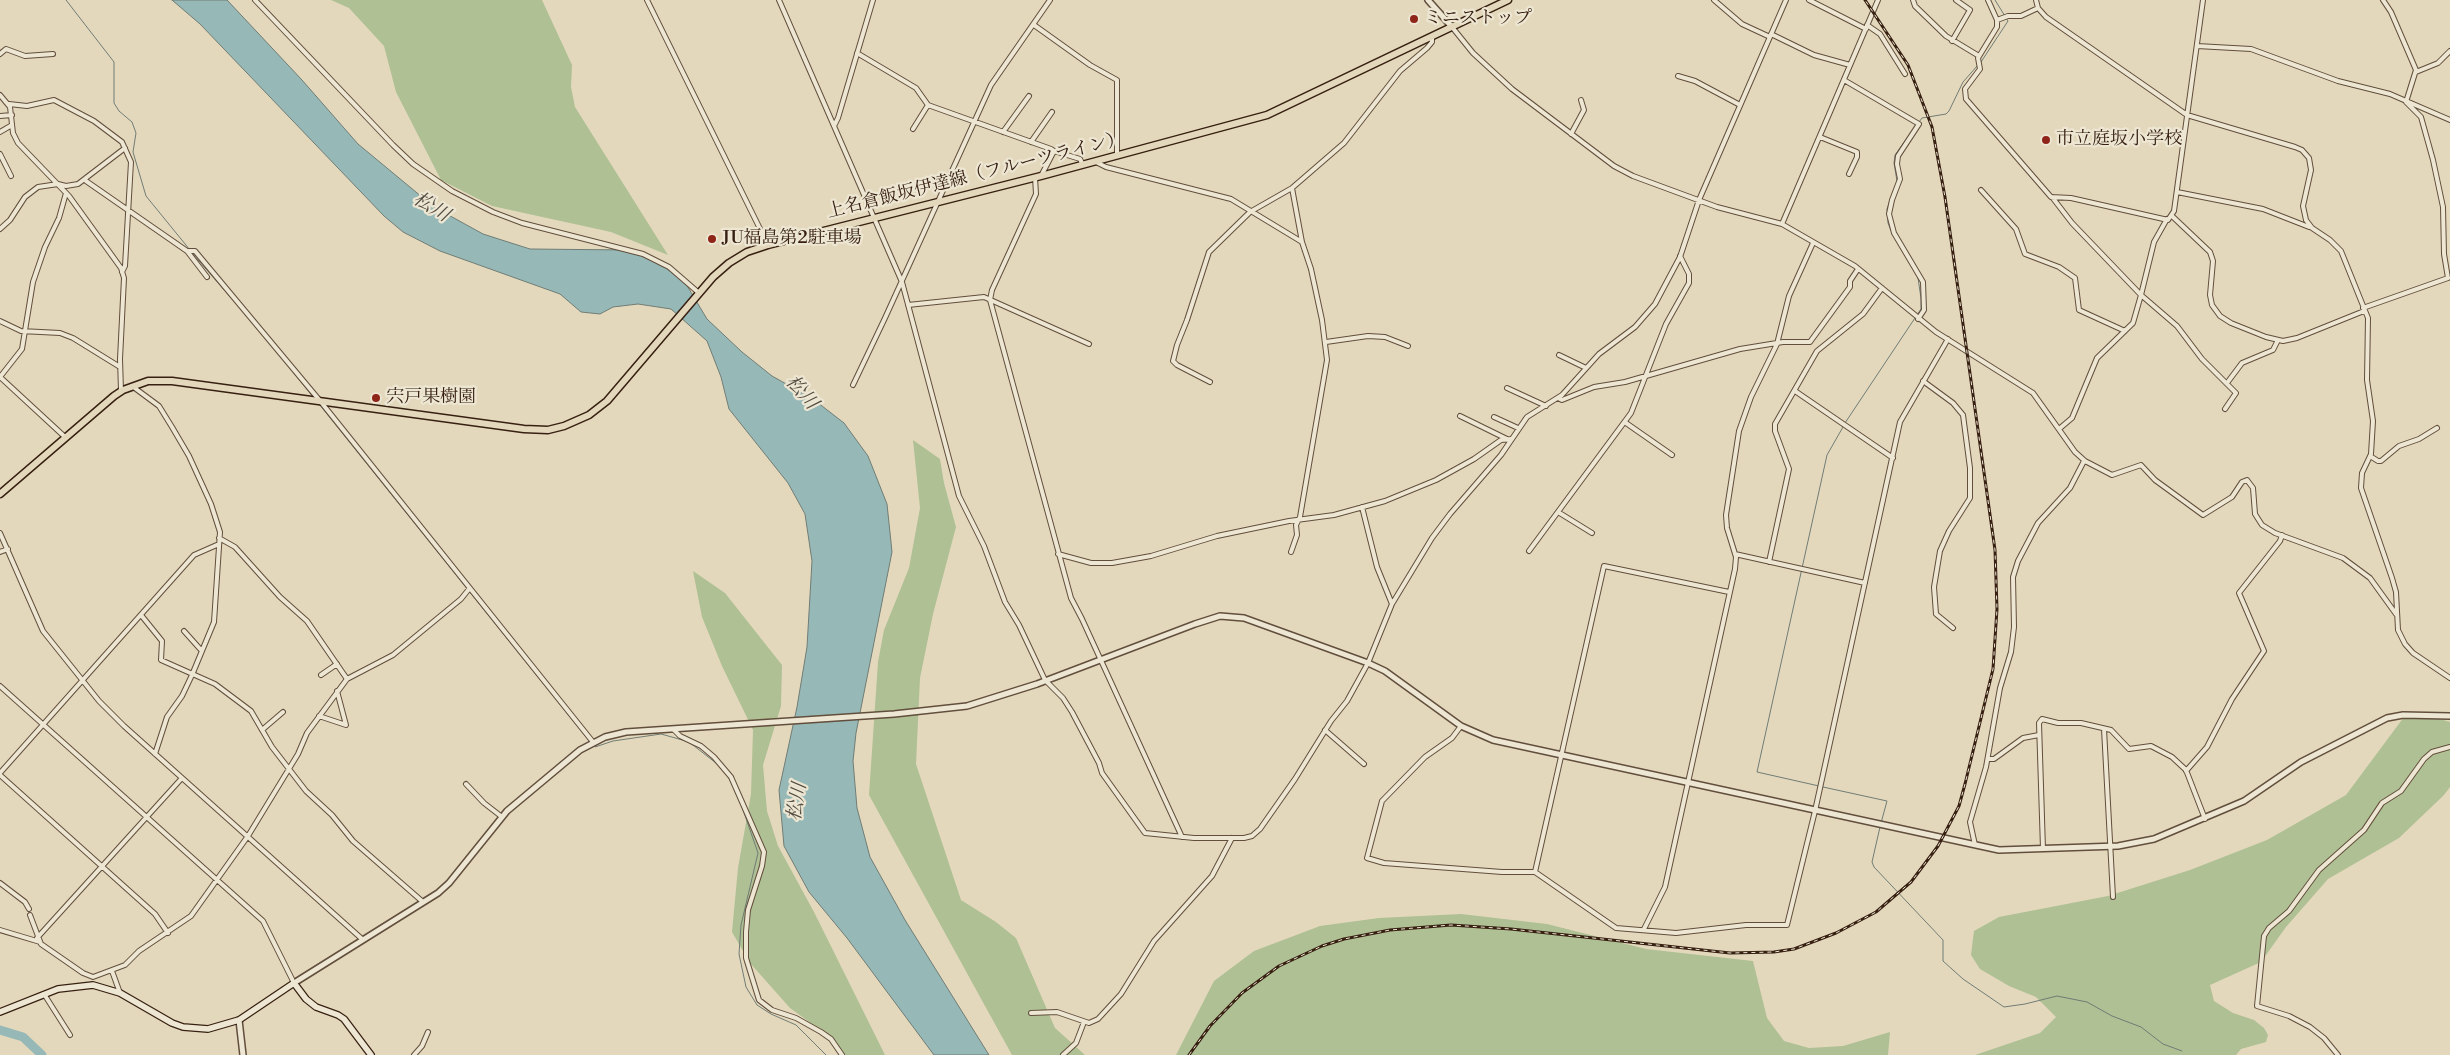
<!DOCTYPE html>
<html>
<head>
<meta charset="utf-8">
<style>
  body { margin:0 }
  canvas { display:block; background:#e3d8bc }
</style>
</head>
<body>
<canvas width="2450" height="1055"></canvas>
<script>
const ctx = document.querySelector('canvas').getContext('2d');
ctx.lineJoin = 'round';
function paint(path, color) { ctx.fillStyle = color; ctx.fill(path, 'evenodd'); }
const shape = rows => new Path2D(rows.map(r => 'M' + r).join(''));
function trace(path, color, width, dash) { ctx.strokeStyle = color; ctx.lineWidth = width; ctx.lineCap = dash ? 'butt' : 'round'; ctx.setLineDash(dash || []); ctx.stroke(path); }
function write(font, color, halo, rows, align = 'center') {
  ctx.font = font + ' "Libre Bodoni","Noto Serif JP",serif'; ctx.lineWidth = 4.5; ctx.setLineDash([]); ctx.textBaseline = 'middle'; ctx.strokeStyle = halo; ctx.fillStyle = color; for (const [text, x, y, turn = 0] of rows) {
    ctx.save(); ctx.translate(x, y); ctx.rotate((+turn || 0) * Math.PI / 180); ctx.textAlign = isNaN(turn) ? turn : align; if (halo) ctx.strokeText(text, 0, 0); ctx.fillText(text, 0, 0); ctx.restore();
  }
}
const green = shape([
  [331,0,542,0,572,65,571,87,575,107,668,255,611,232,492,206,441,180,396,92,384,46,349,8],
  [913,440,940,459,944,483,956,527,933,614,920,678,916,764,961,900,996,922,1016,938,1055,1028,1085,1055,1012,1055,869,795,878,662,884,630,909,568,920,508],
  [693,571,725,593,782,665,781,706,763,765,767,811,778,846,814,912,885,1055,842,1055,837,1042,790,1008,750,963,732,932,738,868,751,794,753,730,722,666,702,617],
  [2426,715,2450,722,2450,787,2444,795,2399,838,2328,879,2286,927,2261,962,2210,985,2214,1001,2233,1013,2254,1020,2264,1028,2268,1035,2266,1042,2241,1049,2236,1055,1975,1055,2040,1033,2056,1017,2036,997,2009,986,1980,969,1971,955,1974,931,1999,917,2108,896,2190,870,2267,840,2346,795,2404,717],
  [1461,914,1547,924,1646,949,1753,961,1767,1018,1784,1041,1809,1048,1843,1046,1890,1032,1888,1055,1176,1055,1214,981,1254,951,1320,926,1379,918]
]);
const water = shape([
  [172,0,227,0,302,80,358,144,434,207,483,234,530,249,628,250,660,263,686,284,707,319,742,352,772,376,813,399,844,423,868,456,887,504,892,552,856,733,853,761,857,808,870,857,905,920,989,1055,934,1055,847,938,809,892,784,846,779,790,797,707,807,647,812,561,805,514,788,483,729,409,721,377,707,341,671,309,638,304,613,307,600,314,581,312,560,294,440,251,403,232,384,216,200,24,172,0]
]);
const stream = shape([
  [66,0,114,62,114,103,119,111,132,122,136,133,133,152,146,196,190,250],
  [1981,62,2008,21,1995,0],
  [1919,122,1922,118,1946,114,1949,111,1963,82,1978,65],
  [1897,181,1894,163,1895,155,1912,131],
  [1892,233,1888,223,1887,209,1894,189],
  [192,253,260,331],
  [1917,315,1921,309,1921,298,1918,278],
  [289,367,313,397],
  [319,404,590,742],
  [1845,423,1915,318],
  [689,742,716,763],
  [593,745,595,747,613,741,661,734,686,741],
  [727,775,731,782],
  [1819,786,1757,772,1827,455,1843,427],
  [1823,787,1887,801,1881,823],
  [741,804,758,853,741,925,739,954,746,987,757,1005,771,1014,796,1025,826,1055],
  [1880,827,1872,862,1874,867,1943,940,1943,961,1963,979,2004,1007,2025,1004,2057,996,2087,1002,2112,1016,2141,1027,2163,1044,2182,1051]
]);
const river = shape([
  [0,1030,23,1037,42,1055]
]);
const minor = shape([
  [255,0,393,145,413,164,452,191,493,212,522,223,643,254,669,267,699,293],
  [647,0,768,245],
  [779,0,902,282,959,496,984,546,1005,602,1019,625,1045,680,1063,698,1072,712,1099,763,1102,773,1145,833,1194,838,1244,838,1252,836,1260,829,1295,779,1331,721,1347,701,1368,663,1392,604,1432,538,1450,514,1501,455,1527,417,1562,395,1599,354,1635,327,1655,304,1680,257,1699,200,1786,0],
  [1714,0,1742,24,1770,37],
  [1809,0,1866,29],
  [1913,0,1915,6,1946,36,1979,56],
  [1988,0,1997,20,1997,27,1978,58,1980,69,1965,89,1966,99,2051,197,2071,198,2168,220,2174,211,2203,0],
  [2036,0,2038,8,2046,17,2187,115,2295,147,2302,150,2309,158,2311,170,2303,206,2306,220,2312,228,2330,240,2341,251,2368,318,2367,380,2373,421,2371,454,2362,473,2361,488,2392,578,2396,592,2398,630,2405,644,2413,653,2450,678],
  [2383,0,2391,12,2416,70,2406,102,2421,117,2433,160,2443,207,2444,254,2448,278],
  [1997,20,2008,16,2021,16,2038,8],
  [1034,25,1090,65,1117,80,1117,156],
  [1867,25,1880,34,1905,74],
  [1452,27,1473,53,1512,89,1614,166,1633,176,1717,207,1782,224,1855,266,1936,332,2033,393,2075,452,2085,461,2112,475,2141,465,2155,480,2203,515,2232,497,2242,482,2247,480,2253,488,2255,514,2262,525,2275,533,2343,558,2370,578,2396,614],
  [1771,34,1814,55,1850,65],
  [1952,41,1970,10,1956,0],
  [2197,46,2251,49,2338,81,2390,94,2450,120],
  [857,53,916,88,928,105],
  [0,54,6,49,25,56,53,54],
  [2416,72,2438,63,2450,51],
  [1678,76,1695,81,1740,105],
  [1844,80,1919,124,1898,156,1897,164,1900,179,1892,200,1889,214,1894,233,1923,282,1924,310,1918,319],
  [0,95,10,107,13,133,18,143,69,196,121,268,124,278,120,359,121,391],
  [9,104,27,106,54,100,94,121,122,142,131,162,125,266,122,272],
  [0,116,12,115],
  [834,126,838,118,873,0],
  [913,129,928,105,1051,149,1054,151,1041,176],
  [0,132,12,125],
  [1003,132,1029,96],
  [1571,134,1584,110,1581,100],
  [1820,137,1857,152,1857,157,1849,174],
  [1031,142,1052,112],
  [1054,151,1080,159,1083,165],
  [0,154,11,176],
  [1096,162,1106,167,1231,199,1302,242,1311,269,1322,320,1327,360,1300,517,1296,525,1297,535,1291,552],
  [1035,177,1036,194,992,290,990,300,1071,598,1082,619,1182,837],
  [86,181,187,251,207,277],
  [1292,188,1302,242],
  [1981,190,2016,229,2025,254,2059,267,2075,278,2079,310,2125,331],
  [2177,192,2263,209,2309,227],
  [2052,197,2072,223,2141,295,2154,242,2167,219],
  [2172,216,2210,252,2213,261,2210,295,2212,305,2220,316,2231,323,2266,337,2283,341,2297,338,2364,311],
  [1782,224,1878,0],
  [0,229,10,220,25,197,38,187,58,184,66,186,78,184,125,148],
  [187,251,195,251,321,402,593,742],
  [908,305,984,297,1089,344],
  [2363,308,2448,278],
  [0,321,21,331,60,333,73,338,120,367],
  [1326,342,1368,336,1385,337,1408,346],
  [1559,355,1586,368],
  [1923,381,1953,403,1963,415,1970,468,1970,498,1949,531,1940,551,1934,587,1936,614,1953,628],
  [1210,382,1177,365,1173,361,1177,345,1187,320,1209,252,1250,212,1292,188,1344,143,1400,71,1427,48,1432,42,1432,36],
  [2227,383,2242,363,2273,350,2278,340],
  [853,385,885,318,991,85,1050,0],
  [132,386,159,406,172,427,189,456,211,504,220,532,214,622,192,675,182,696,167,717,155,754],
  [1507,388,1546,406],
  [1795,391,1893,458],
  [1558,398,1562,400,1594,387,1625,382,1740,349,1783,342,1810,342,1850,287,1850,281,1858,269],
  [1460,416,1507,439],
  [1494,417,1518,428],
  [1626,423,1672,455],
  [2059,429,2072,418,2097,358,2133,323,2141,295,2177,326,2202,359,2236,393,2225,409],
  [65,437,0,377,22,349,33,282,45,247,59,218,66,193],
  [2370,456,2378,461,2381,461,2399,446,2419,439,2437,428],
  [1362,507,1377,567,1392,604],
  [1558,512,1592,533],
  [0,533,43,631,99,701,124,726,362,939],
  [219,538,235,547,280,597,307,621,347,679],
  [1529,551,1631,413,1666,324,1689,283,1689,274,1680,256],
  [0,552,8,549],
  [1058,554,1091,563,1112,563,1151,556,1217,536,1289,521,1334,515,1385,501,1436,480,1474,459,1501,440,1511,439],
  [1735,554,1865,583],
  [1769,562,1789,469,1775,431,1775,424,1817,351,1863,314,1882,288],
  [141,615,162,641,161,660,215,684,251,711,272,747,306,791,332,815,353,841,423,902],
  [184,631,201,650],
  [321,675,337,664],
  [0,686,263,921,294,983],
  [319,716,346,725,337,691],
  [1461,726,1452,738,1425,757,1382,801,1367,858,1384,863,1502,872,1535,872,1616,928,1676,933,1746,925,1787,925,1815,811,1900,422,1948,339],
  [673,729,680,736,701,746,714,757,731,777,764,852,762,866,748,910,746,932,746,958,759,1000,772,1010,796,1018,821,1032,831,1039,842,1055],
  [2104,729,2113,897],
  [262,730,283,712],
  [1325,730,1364,764],
  [1988,759,1994,759,2023,738,2039,735],
  [2186,771,2207,747,2232,699,2264,651,2239,593,2280,541,2282,535],
  [0,773,194,555,219,544],
  [0,775,155,914,168,933],
  [466,784,484,803,502,817],
  [1975,845,1970,822,1986,767,2000,688,2011,652,2014,627,2013,577,2018,561,2038,523,2070,488,2084,461],
  [2043,849,2039,723,2042,719,2058,723,2081,723,2111,730,2129,749,2151,746,2172,757,2186,770,2205,819],
  [1535,872,1604,566,1729,592],
  [0,883,25,902,29,909],
  [30,915,41,944,83,973,93,977,125,965,139,951,191,916,248,836,298,754,307,733,347,679,393,655,461,599,469,589],
  [1644,929,1665,887,1735,569,1736,557,1727,528,1726,515,1739,431,1751,397,1777,344,1789,296,1813,243],
  [0,930,40,942],
  [37,938,182,778],
  [112,971,120,993],
  [44,994,70,1035],
  [1031,1013,1057,1012,1089,1023,1098,1019,1121,994,1154,941,1212,876,1232,838],
  [414,1055,422,1046,428,1032],
  [1063,1055,1076,1043,1084,1022],
  [2338,1055,2324,1038,2310,1027,2289,1016,2257,1006,2264,936,2269,928,2289,911,2319,870,2364,830,2382,803,2401,791,2424,759,2432,752,2450,747]
]);
const tertiary = shape([
  [1428,0,1452,27],
  [294,983,438,893,449,883,507,811,580,750,605,737,626,732,894,714,967,706,1037,684,1195,624,1220,616,1244,618,1368,663,1385,671,1461,726,1493,740,1999,850,2118,846,2154,839,2244,801,2301,762,2387,718,2403,715,2450,716],
  [239,1020,243,1055]
]);
const secondary = shape([
  [0,1012,58,989,93,985,120,993,172,1023,183,1027,208,1029,239,1020,294,983,306,999,316,1007,338,1015,344,1019,371,1055]
]);
const primary = shape([
  [0,494,114,396,123,390,148,381,172,381,524,429,548,430,564,426,589,415,607,401,713,277,729,263,747,252,768,245,1041,176,1267,115,1508,0]
]);
const rail = shape([
  [1189,1055,1210,1026,1242,993,1279,966,1322,946,1344,939,1390,930,1451,925,1511,929,1730,953,1774,952,1794,949,1836,933,1876,912,1911,882,1938,846,1959,806,1965,784,1993,669,1997,609,1995,550,1945,197,1932,127,1908,65,1865,0]
]);
const markers = [
  [1414,19,5,"#8f2418"],
  [2046,140,5,"#8f2418"],
  [712,239,5,"#8f2418"],
  [376,398,5,"#8f2418"]
];
const poiNames = [
  ["ミニストップ",1424,19],
  ["市立庭坂小学校",2056,140],
  ["JU福島第2駐車場",722,239],
  ["宍戸果樹園",386,398]
];
const streetNames = [
  ["上名倉飯坂伊達線（フルーツライン）",976,176,-14]
];
const waterNames = [
  ["松川",431,208,31],
  ["松川",801,393,49],
  ["松川",798,802,-81]
];
paint(green, '#afc094');
paint(water, '#96b9b7');
trace(water, '#707c75', 1);
trace(stream, '#707c75', 1);
trace(river, '#96b9b7', 9);
trace(minor, '#624e3c', 6);
trace(tertiary, '#624e3c', 8);
trace(secondary, '#372011', 8);
trace(primary, '#372011', 9);
trace(minor, '#ede6d3', 4);
trace(tertiary, '#ede6d3', 5);
trace(secondary, '#ede6d3', 5.5);
trace(primary, '#e3d8bc', 6);
trace(rail, '#372011', 3);
trace(rail, '#ede6d3', 1, [4]);
for (const [x, y, r, color] of markers) { const dot = new Path2D(); dot.arc(x, y, r, 0, 2 * Math.PI); ctx.fillStyle = color; ctx.fill(dot); trace(dot, '#ede6d3', 2); }
write('18px', '#372011', '#ede6d3', poiNames, 'left');
write('18px', '#372011', '#ede6d3', streetNames);
write('italic 19px', '#544e43', '#ede6d3', waterNames);
</script>
</body>
</html>
